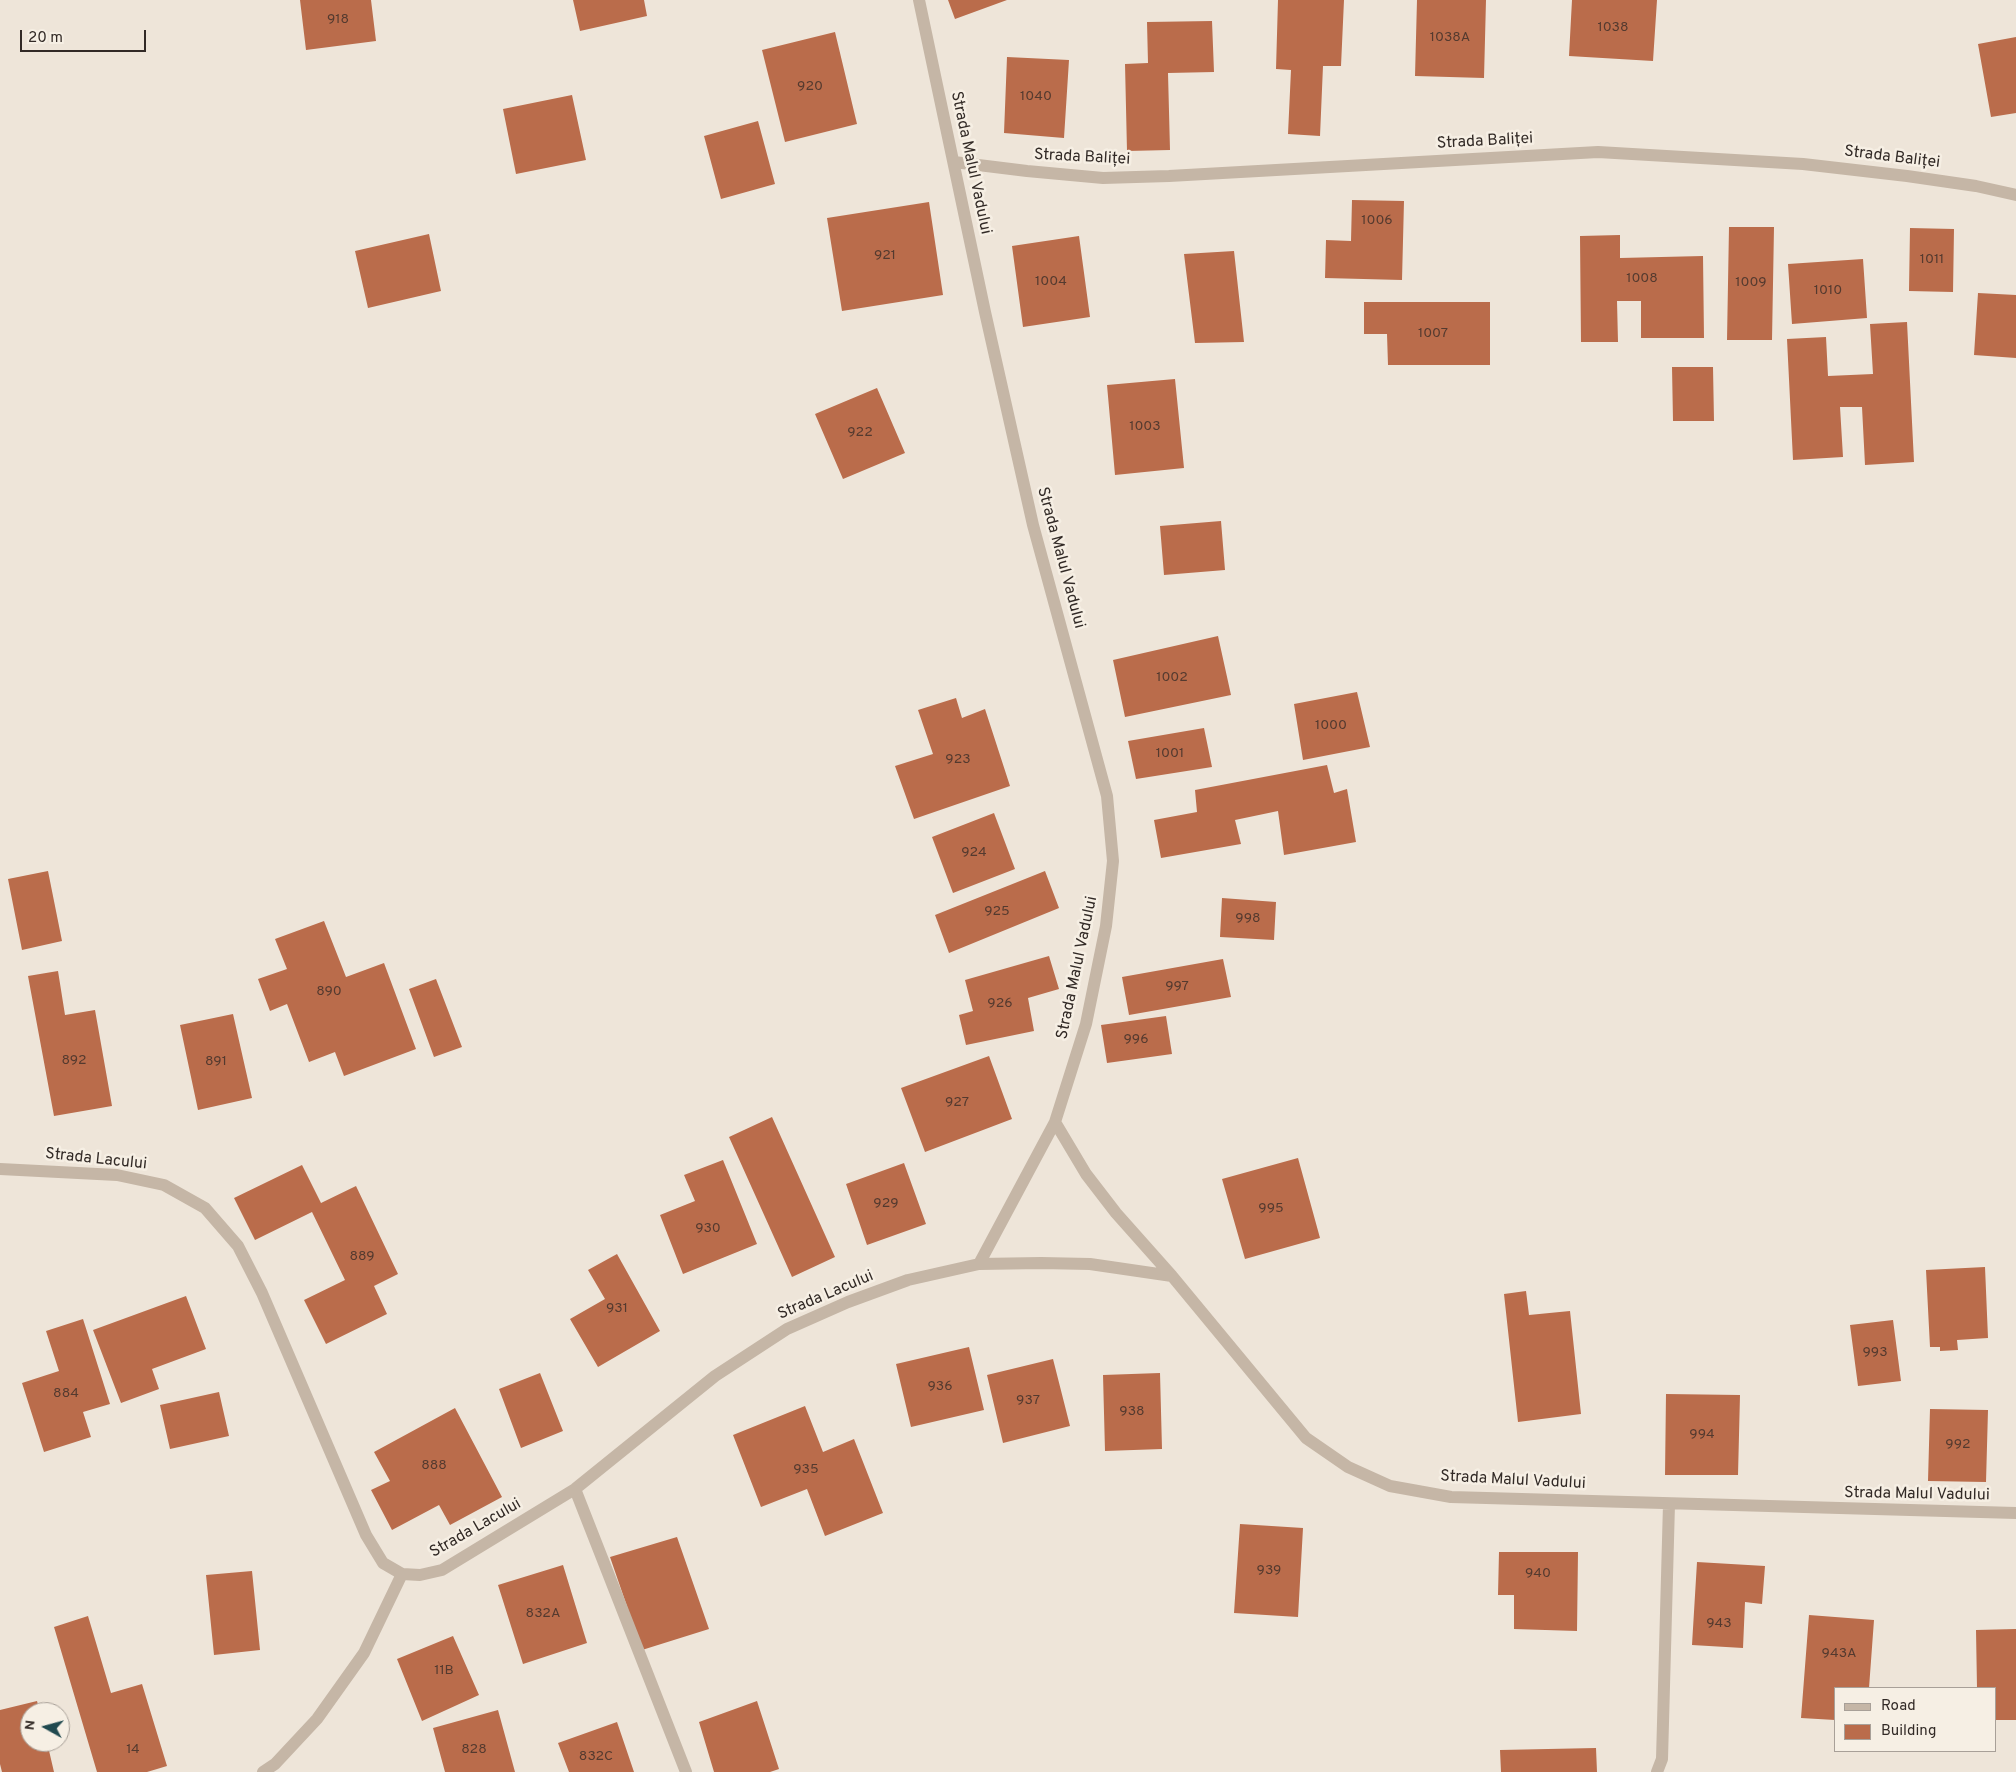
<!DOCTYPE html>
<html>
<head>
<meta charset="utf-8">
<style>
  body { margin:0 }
  #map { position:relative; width:2016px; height:1772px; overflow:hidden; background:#eee5d9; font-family:Overpass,sans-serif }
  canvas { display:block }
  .legend { position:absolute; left:1834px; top:1687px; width:162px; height:65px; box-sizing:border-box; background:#f6efe4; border:1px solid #a8a098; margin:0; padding:6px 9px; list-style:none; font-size:15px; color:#322a26 }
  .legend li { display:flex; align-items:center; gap:10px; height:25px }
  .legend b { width:25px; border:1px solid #a8a098 }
  .north { position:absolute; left:20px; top:1702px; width:50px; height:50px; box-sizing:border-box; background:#f6efe4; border:1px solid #a8a098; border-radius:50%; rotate:277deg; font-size:14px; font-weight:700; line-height:20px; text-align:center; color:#322a26 }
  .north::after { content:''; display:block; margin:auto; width:18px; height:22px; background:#20494f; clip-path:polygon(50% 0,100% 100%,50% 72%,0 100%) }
  .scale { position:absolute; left:20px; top:30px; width:126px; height:22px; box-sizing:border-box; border:2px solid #322a26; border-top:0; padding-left:6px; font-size:15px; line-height:18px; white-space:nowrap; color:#322a26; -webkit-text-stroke:4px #f6efe4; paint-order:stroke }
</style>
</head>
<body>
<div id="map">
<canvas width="2016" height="1772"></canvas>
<ul class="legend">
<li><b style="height:6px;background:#c5b6a6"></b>Road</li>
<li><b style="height:14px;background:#ba6c4b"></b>Building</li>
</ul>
<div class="north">N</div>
<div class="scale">20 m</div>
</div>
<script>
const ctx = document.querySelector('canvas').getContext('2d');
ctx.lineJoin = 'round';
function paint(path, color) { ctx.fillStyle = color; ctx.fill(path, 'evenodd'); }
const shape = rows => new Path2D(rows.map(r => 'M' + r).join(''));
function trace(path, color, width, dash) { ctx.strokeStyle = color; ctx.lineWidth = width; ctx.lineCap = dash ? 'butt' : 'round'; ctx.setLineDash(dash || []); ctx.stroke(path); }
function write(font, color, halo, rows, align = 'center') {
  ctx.font = font + ' Overpass,sans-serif'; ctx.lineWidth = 5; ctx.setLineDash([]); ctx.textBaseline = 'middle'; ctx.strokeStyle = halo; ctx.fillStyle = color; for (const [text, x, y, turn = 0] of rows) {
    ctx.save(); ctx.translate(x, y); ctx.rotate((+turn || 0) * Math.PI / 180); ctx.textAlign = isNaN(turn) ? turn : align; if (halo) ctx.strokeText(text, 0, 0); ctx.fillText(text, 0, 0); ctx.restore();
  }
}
const building = shape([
  [300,0,371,0,376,41,306,50],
  [573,0,644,0,647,16,580,31],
  [948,0,1007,0,955,19],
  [1278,0,1344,0,1341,66,1323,66,1320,136,1288,134,1291,70,1276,69],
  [1417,0,1486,0,1484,78,1415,76],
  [1572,0,1657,0,1653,61,1569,56],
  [1212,21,1214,72,1168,73,1170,150,1127,151,1125,64,1148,63,1147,22],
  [835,32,857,124,785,142,762,50],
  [2016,37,2016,113,1991,117,1978,44],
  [1007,57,1069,60,1064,138,1004,133],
  [572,95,586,160,516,174,503,109],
  [758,121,775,184,721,199,704,136],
  [1352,200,1404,201,1402,280,1325,278,1326,240,1351,241],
  [929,202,943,295,842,311,827,218],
  [1729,227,1774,227,1772,340,1727,340],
  [1910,228,1954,229,1953,292,1909,291],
  [429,234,441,291,368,308,355,251],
  [1620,235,1620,258,1703,256,1704,338,1641,338,1641,301,1617,301,1618,342,1581,342,1580,236],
  [1079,236,1090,317,1023,327,1012,246],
  [1234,251,1244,342,1195,343,1184,254],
  [1863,259,1867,318,1792,324,1788,264],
  [1978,293,2016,295,2016,358,1974,355],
  [1364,302,1490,302,1490,365,1388,365,1387,334,1364,334],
  [1907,322,1914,462,1865,465,1862,407,1840,407,1843,457,1793,460,1787,339,1826,337,1828,376,1873,374,1870,324],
  [1672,367,1713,367,1714,421,1673,421],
  [1175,379,1184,468,1115,475,1107,385],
  [877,388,905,453,843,479,815,414],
  [1221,521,1225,570,1164,575,1160,526],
  [1218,636,1231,695,1125,717,1113,660],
  [1357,692,1370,747,1303,760,1294,704],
  [956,698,962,718,985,709,1010,786,914,819,895,766,933,754,918,710],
  [1204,728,1212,767,1136,779,1128,741],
  [1327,765,1334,793,1347,789,1356,842,1284,855,1278,811,1235,820,1241,844,1161,858,1154,820,1197,812,1195,790],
  [994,813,1015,869,953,893,932,837],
  [48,871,62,941,22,950,8,879],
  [1045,871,1059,908,949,953,935,915],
  [1222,898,1276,902,1274,940,1220,937],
  [324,921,346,977,384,963,416,1049,344,1076,335,1052,309,1062,287,1004,270,1011,258,979,287,969,275,939],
  [1049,956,1059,989,1028,998,1034,1031,966,1045,959,1015,973,1011,965,980],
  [1223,959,1231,997,1129,1015,1122,977],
  [58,971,65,1015,95,1010,112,1106,54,1116,28,976],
  [436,979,462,1047,434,1057,409,989],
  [233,1014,252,1098,198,1110,180,1025],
  [1166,1016,1172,1054,1107,1063,1101,1025],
  [989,1056,1012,1119,925,1152,901,1088],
  [772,1117,835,1257,792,1277,729,1137],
  [1298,1158,1320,1238,1245,1259,1222,1179],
  [723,1160,757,1244,683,1274,660,1215,695,1201,684,1175],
  [904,1163,926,1224,867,1245,846,1184],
  [302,1165,321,1203,356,1186,398,1274,374,1286,387,1314,326,1344,304,1300,345,1280,312,1212,255,1240,234,1198],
  [617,1254,660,1331,598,1367,570,1319,605,1299,588,1270],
  [1985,1267,1988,1338,1957,1340,1958,1350,1940,1351,1940,1347,1930,1347,1926,1270],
  [1526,1291,1529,1315,1570,1311,1581,1414,1518,1422,1504,1294],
  [186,1296,206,1349,152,1369,159,1389,121,1403,93,1330],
  [83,1319,110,1404,83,1412,91,1437,44,1452,22,1383,59,1371,46,1331],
  [1893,1320,1901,1381,1858,1386,1850,1325],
  [969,1347,984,1410,911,1427,896,1364],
  [1053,1359,1070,1426,1003,1443,987,1375],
  [540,1373,563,1431,521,1448,499,1389],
  [1160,1373,1162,1449,1105,1451,1103,1375],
  [219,1392,229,1436,170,1449,160,1405],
  [1666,1394,1740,1395,1738,1475,1665,1475],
  [805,1406,823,1452,854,1439,883,1513,825,1536,807,1489,761,1507,733,1435],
  [455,1408,502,1497,450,1525,439,1505,392,1530,371,1490,390,1481,374,1452],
  [1930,1409,1988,1410,1986,1482,1928,1481],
  [1240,1524,1303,1528,1298,1617,1234,1613],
  [677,1537,709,1629,642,1650,610,1557],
  [1499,1552,1578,1552,1577,1631,1514,1629,1514,1595,1498,1595],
  [1697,1562,1765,1566,1762,1604,1745,1602,1743,1648,1692,1645],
  [563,1565,587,1643,523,1664,498,1585],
  [252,1571,260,1650,214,1655,206,1575],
  [1809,1615,1874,1620,1869,1688,1835,1688,1835,1720,1801,1718],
  [88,1616,111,1693,142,1684,167,1766,147,1772,97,1772,54,1627],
  [2016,1629,2016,1720,1995,1720,1995,1688,1977,1688,1976,1630],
  [453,1636,479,1695,422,1721,397,1659],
  [37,1701,40,1712,30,1712,30,1742,47,1742,54,1772,2,1772,0,1764,0,1710],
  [757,1701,779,1769,770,1772,714,1772,699,1722],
  [498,1710,515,1772,445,1772,433,1728],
  [617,1722,634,1772,569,1772,558,1743],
  [1596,1748,1597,1772,1501,1772,1500,1750]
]);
const minor = shape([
  [919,0,985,312,1033,525,1107,796,1113,861,1106,926,1086,1024,1055,1122,979,1264],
  [954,162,1027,171,1103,178,1169,176,1598,152,1803,164,1907,176,1976,186,2016,195],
  [1055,1122,1086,1174,1116,1213,1172,1276,1306,1438,1348,1467,1390,1486,1451,1497,2016,1513],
  [0,1169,117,1175,164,1185,205,1208,238,1246,262,1293,366,1535,383,1563,402,1574,420,1575,442,1570,575,1489,715,1376,787,1329,848,1302,908,1280,979,1264,1041,1263,1090,1264,1172,1276],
  [575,1489,686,1772],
  [263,1772,275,1764,317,1719,364,1653,402,1574],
  [1657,1772,1662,1759,1669,1504]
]);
const numberNames = [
  ["918",338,20],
  ["1038",1613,28],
  ["1038A",1450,38],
  ["920",810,87],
  ["1040",1036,97],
  ["1006",1377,221],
  ["921",885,256],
  ["1011",1932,260],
  ["1008",1642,279],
  ["1004",1051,282],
  ["1009",1751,283],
  ["1010",1828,291],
  ["1007",1433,334],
  ["1003",1145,427],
  ["922",860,433],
  ["1002",1172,678],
  ["1000",1331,726],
  ["1001",1170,754],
  ["923",958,760],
  ["924",974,853],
  ["925",997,912],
  ["998",1248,919],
  ["997",1177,987],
  ["890",329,992],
  ["926",1000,1004],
  ["996",1136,1040],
  ["892",74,1061],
  ["891",216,1062],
  ["927",957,1103],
  ["929",886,1204],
  ["995",1271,1209],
  ["930",708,1229],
  ["889",362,1257],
  ["931",617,1309],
  ["993",1875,1353],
  ["936",940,1387],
  ["884",66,1394],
  ["937",1028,1401],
  ["938",1132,1412],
  ["994",1702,1435],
  ["992",1958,1445],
  ["888",434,1466],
  ["935",806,1470],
  ["939",1269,1571],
  ["940",1538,1574],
  ["832A",543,1614],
  ["943",1719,1624],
  ["943A",1839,1654],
  ["11B",444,1671],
  ["14",133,1750],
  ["828",474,1750],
  ["832C",596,1757]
];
const streetNames = [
  ["Strada Baliței",1485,142,-3],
  ["Strada Baliței",1082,158,3],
  ["Strada Baliței",1892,158,7],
  ["Strada Malul Vadului",970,163,78],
  ["Strada Malul Vadului",1060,558,75],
  ["Strada Malul Vadului",1078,968,-78],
  ["Strada Lacului",96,1160,6],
  ["Strada Lacului",826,1296,-23],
  ["Strada Malul Vadului",1513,1481,3],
  ["Strada Malul Vadului",1917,1495,1],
  ["Strada Lacului",476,1529,-30]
];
paint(building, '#ba6c4b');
trace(minor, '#c5b6a6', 12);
write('14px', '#543a2f', null, numberNames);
write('16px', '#322a26', '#f6efe4', streetNames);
</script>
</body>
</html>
